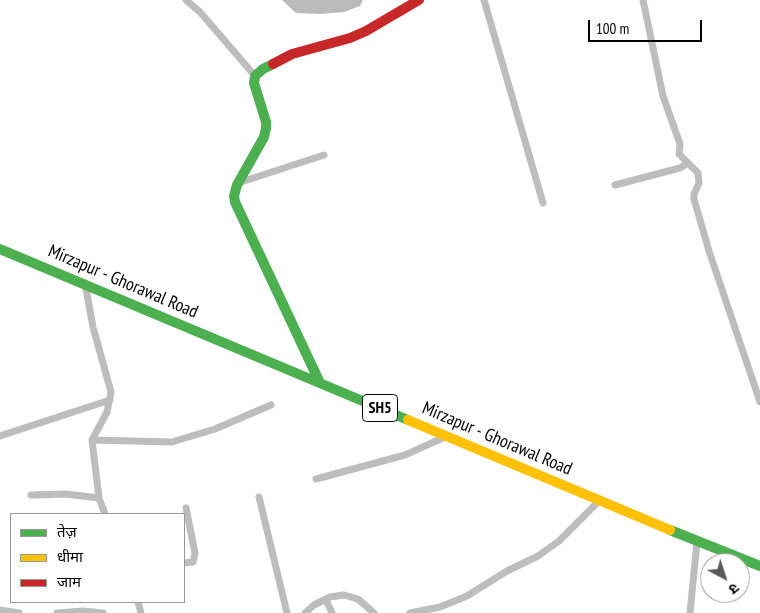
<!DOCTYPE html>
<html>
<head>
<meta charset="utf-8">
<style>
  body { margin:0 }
  #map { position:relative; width:760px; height:613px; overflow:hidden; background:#fff; font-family:"PT Sans Narrow","Noto Sans Devanagari",sans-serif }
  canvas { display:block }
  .legend { position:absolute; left:10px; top:513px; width:175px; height:90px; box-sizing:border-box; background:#fff; border:1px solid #999; margin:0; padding:6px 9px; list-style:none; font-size:15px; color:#000 }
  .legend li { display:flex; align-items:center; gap:10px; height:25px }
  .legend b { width:25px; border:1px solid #999 }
  .north { position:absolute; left:700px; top:553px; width:50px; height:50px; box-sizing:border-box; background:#fff; border:1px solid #999; border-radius:50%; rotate:140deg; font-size:14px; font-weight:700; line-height:20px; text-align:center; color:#000 }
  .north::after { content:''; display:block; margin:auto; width:18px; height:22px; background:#595959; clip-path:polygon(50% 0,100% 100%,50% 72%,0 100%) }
  .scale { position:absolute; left:588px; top:20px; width:114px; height:22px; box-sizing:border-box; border:2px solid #000; border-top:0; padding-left:6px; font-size:15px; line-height:18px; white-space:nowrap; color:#000; -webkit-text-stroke:4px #fff; paint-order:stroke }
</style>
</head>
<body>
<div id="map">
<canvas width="760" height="613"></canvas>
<ul class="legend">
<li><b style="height:6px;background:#4caf50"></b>तेज़</li>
<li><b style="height:6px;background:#ffc107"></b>धीमा</li>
<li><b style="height:6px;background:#c62828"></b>जाम</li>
</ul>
<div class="north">उ</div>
<div class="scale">100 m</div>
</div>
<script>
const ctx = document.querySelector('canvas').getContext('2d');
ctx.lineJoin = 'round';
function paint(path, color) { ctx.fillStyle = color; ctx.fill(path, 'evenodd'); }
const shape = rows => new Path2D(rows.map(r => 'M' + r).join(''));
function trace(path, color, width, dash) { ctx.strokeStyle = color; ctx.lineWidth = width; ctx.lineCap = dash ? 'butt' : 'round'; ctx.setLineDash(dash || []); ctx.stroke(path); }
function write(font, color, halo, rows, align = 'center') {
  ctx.font = font + ' "PT Sans Narrow",sans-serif'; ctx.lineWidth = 4.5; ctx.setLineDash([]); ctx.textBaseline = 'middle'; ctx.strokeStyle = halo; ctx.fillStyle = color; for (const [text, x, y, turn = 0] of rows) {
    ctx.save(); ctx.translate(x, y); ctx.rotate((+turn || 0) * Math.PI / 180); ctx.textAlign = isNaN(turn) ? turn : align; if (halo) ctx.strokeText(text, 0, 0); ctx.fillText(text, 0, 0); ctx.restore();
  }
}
const water = shape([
  [282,0,363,0,360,6,344,12,320,14,296,13]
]);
const street = shape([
  [186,0,200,12,255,76],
  [484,0,543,203],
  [643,0,663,96,680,144,679,154,698,173,699,183,694,194,694,199,709,251,760,402],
  [238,183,324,155],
  [615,185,680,168,688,163],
  [85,283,93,327,111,392,107,412,92,440,99,498,105,514],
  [0,436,110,400],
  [92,440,172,442,215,429,271,405],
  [316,479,405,455,447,436],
  [31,495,66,494,99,498],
  [259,497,287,613],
  [184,563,193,562,195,553,186,508],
  [326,600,332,613],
  [138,602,141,613],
  [0,610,19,613],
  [57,613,83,611,103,613],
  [305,613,314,605,330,597,344,595,358,599,374,613],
  [410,613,440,607,467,596,507,571,538,556,559,541,600,500],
  [690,613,697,542]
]);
const fast = shape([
  [273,64,263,69,255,76,254,83,266,122,266,128,264,137,237,185,234,196,235,202,320,383],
  [0,249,408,420],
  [670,530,760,566]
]);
const slow = shape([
  [408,420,670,530]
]);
const jam = shape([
  [273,64,292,54,350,38,366,31,419,0]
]);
const shields = [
  [380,408,35]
];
const shieldNames = [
  ["SH5",380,408]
];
const streetNames = [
  ["Mirzapur - Ghorawal Road",123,282,23],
  ["Mirzapur - Ghorawal Road",497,439,23]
];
paint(water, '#bababa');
trace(street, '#bdbdbd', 7);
trace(fast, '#4caf50', 10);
trace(slow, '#ffc107', 10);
trace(jam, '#c62828', 10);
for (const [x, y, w] of shields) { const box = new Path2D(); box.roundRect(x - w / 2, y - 13.5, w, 27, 4); ctx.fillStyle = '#fff'; ctx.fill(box); trace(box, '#000', 1); }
write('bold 16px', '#000', null, shieldNames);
write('18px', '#000', '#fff', streetNames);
</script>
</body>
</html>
